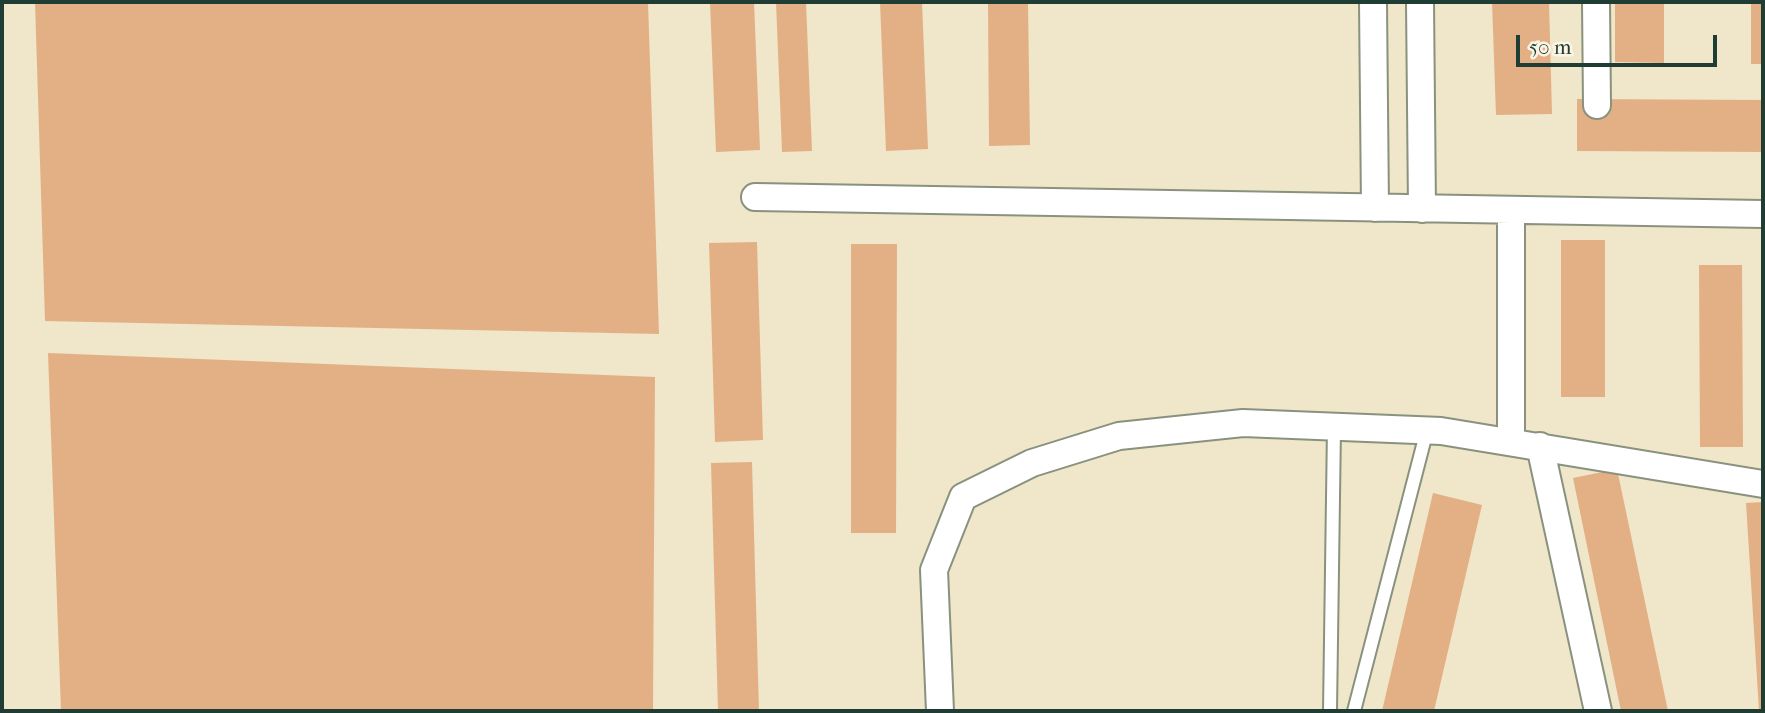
<!DOCTYPE html>
<html>
<head>
<meta charset="utf-8">
<style>
  body { margin:0 }
  #map { position:relative; width:1765px; height:713px; overflow:hidden; background:#f0e6c9; font-family:"IM FELL French Canon",serif }
  canvas { display:block }
  .frame { position:absolute; inset:0; border:4px solid #1f3d34; pointer-events:none }
  .scale { position:absolute; left:1516px; top:35px; width:201px; height:32px; box-sizing:border-box; border:4px solid #1f3d34; border-top:0; padding-left:9px; font-size:21px; line-height:24px; white-space:nowrap; color:#1f3d34; -webkit-text-stroke:5px #fcf5e5; paint-order:stroke }
</style>
</head>
<body>
<div id="map">
<canvas width="1765" height="713"></canvas>
<div class="frame"></div>
<div class="scale">50 m</div>
</div>
<script>
const ctx = document.querySelector('canvas').getContext('2d');
ctx.lineJoin = 'round';
function paint(path, color) { ctx.fillStyle = color; ctx.fill(path, 'evenodd'); }
const shape = rows => new Path2D(rows.map(r => 'M' + r).join(''));
function trace(path, color, width, dash) { ctx.strokeStyle = color; ctx.lineWidth = width; ctx.lineCap = dash ? 'butt' : 'round'; ctx.setLineDash(dash || []); ctx.stroke(path); }
const building = shape([
  [35,2,648,2,659,334,45,321],
  [710,2,754,2,760,150,716,152],
  [776,2,806,2,812,151,782,152],
  [880,2,922,2,928,149,886,151],
  [988,2,1028,2,1030,145,989,146],
  [1492,2,1549,2,1552,114,1496,115],
  [1615,2,1664,2,1664,63,1615,62],
  [1751,2,1763,2,1763,64,1751,64],
  [1577,99,1763,100,1763,152,1577,151],
  [1561,240,1605,240,1605,397,1561,397],
  [757,242,763,440,715,442,709,243],
  [851,244,897,244,896,533,851,533],
  [1699,265,1742,265,1743,447,1700,447],
  [48,353,655,377,653,711,61,711],
  [752,462,759,711,718,711,711,463],
  [1617,469,1668,711,1621,711,1573,478],
  [1433,493,1482,505,1434,711,1382,711],
  [1763,502,1763,711,1759,711,1746,503]
]);
const service = shape([
  [1330,711,1334,427],
  [1354,711,1427,430]
]);
const minor = shape([
  [1373,2,1375,208],
  [1420,2,1422,209],
  [1596,2,1597,105],
  [755,197,1763,214],
  [1511,210,1511,442],
  [1540,446,1598,711],
  [940,711,934,570,963,497,1032,463,1119,436,1243,423,1441,431,1763,484]
]);
paint(building, '#e3b086');
trace(service, '#88927e', 16);
trace(minor, '#88927e', 30);
trace(service, '#fff', 12);
trace(minor, '#fff', 26);
</script>
</body>
</html>
